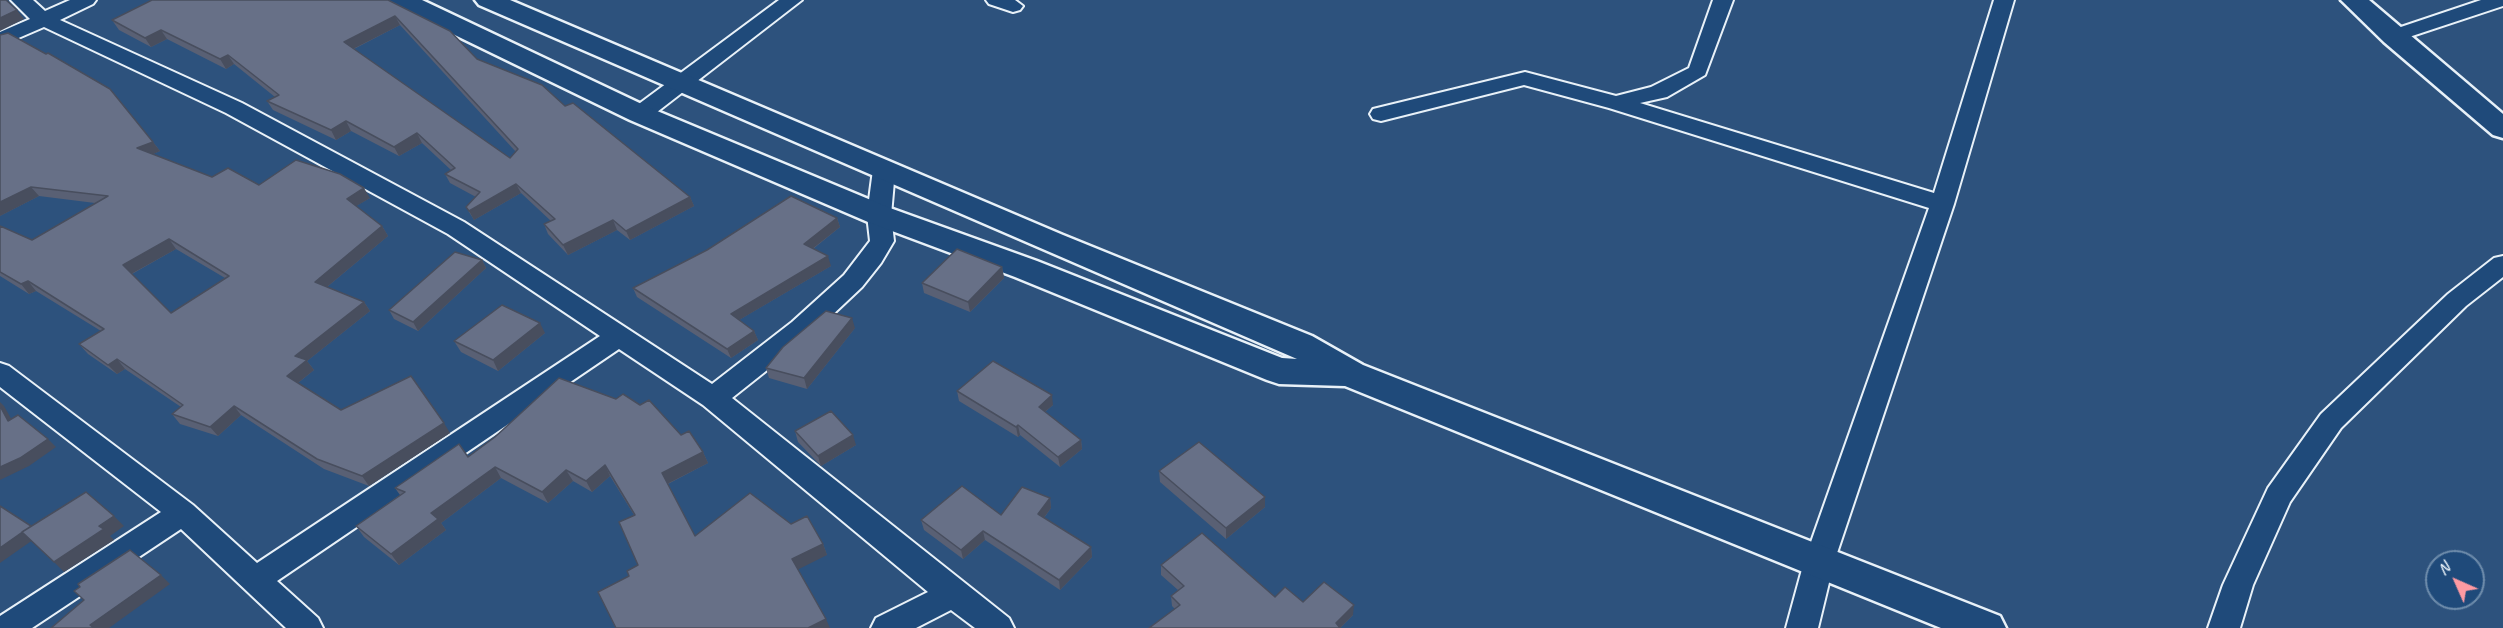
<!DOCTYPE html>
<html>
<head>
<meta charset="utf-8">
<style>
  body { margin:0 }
  #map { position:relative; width:2503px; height:628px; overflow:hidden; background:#2d527d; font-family:Caveat,sans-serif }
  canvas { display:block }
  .north { position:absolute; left:2425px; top:550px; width:60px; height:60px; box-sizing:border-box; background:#1f4a7a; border:2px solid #6f8dac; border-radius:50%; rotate:315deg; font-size:16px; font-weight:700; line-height:24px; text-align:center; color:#e8f1f8 }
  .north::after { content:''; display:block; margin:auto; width:21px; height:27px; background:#ff9aa2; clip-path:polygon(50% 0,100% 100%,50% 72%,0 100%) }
</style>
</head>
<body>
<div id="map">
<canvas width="2503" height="628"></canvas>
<div class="north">N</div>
</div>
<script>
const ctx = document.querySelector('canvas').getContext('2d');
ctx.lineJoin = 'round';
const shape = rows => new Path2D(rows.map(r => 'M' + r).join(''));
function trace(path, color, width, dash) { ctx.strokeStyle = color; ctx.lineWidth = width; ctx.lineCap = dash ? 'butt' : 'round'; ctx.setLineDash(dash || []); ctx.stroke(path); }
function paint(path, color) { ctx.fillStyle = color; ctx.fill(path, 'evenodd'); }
const minor = shape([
  [11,0,33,0,45,11,70,0,96,0,93,4,60,20,242,103,464,222,712,384,792,322,844,275,870,241,867,215,873,170,876,165,884,163,892,165,895,170,891,215,894,241,881,263,862,287,810,336,732,398,1009,618,1014,628,975,628,951,610,916,628,871,628,876,618,928,592,703,405,619,349,277,581,318,618,323,628,286,628,181,529,32,628,0,628,0,616,161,512,0,387,0,363,9,366,193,505,257,563,600,336,448,234,226,113,44,27,0,46,0,32,30,19,11,0],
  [779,0,802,0,648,119,640,121,632,119,629,114,632,109,779,0],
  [986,0,1015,0,1023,6,1020,10,1013,12,989,4,986,0],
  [1713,0,1733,0,1705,75,1667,97,1640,103,1934,193,1994,0,2014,0,1954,204,1834,562,1818,628,1786,628,1804,562,1929,208,1609,108,1524,85,1381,121,1373,119,1370,114,1373,109,1525,72,1616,96,1651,87,1689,68,1713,0],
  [2481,0,2503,0,2503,6,2400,40,2393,42,2386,40,2383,36,2386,32,2481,0],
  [2503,256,2503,277,2466,306,2341,428,2290,502,2253,585,2240,628,2208,628,2223,585,2268,488,2321,414,2448,294,2494,258,2503,256]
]);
const tertiary = shape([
  [2341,0,2369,0,2503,114,2503,138,2493,135,2384,42,2341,0]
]);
const trunk = shape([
  [389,0,422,0,650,108,890,208,1037,261,1282,358,1297,359,479,5,475,0,510,0,1063,235,1312,336,1363,365,2000,616,2006,628,1941,628,1345,386,1279,384,1267,380,1015,277,868,222,630,120,393,5,389,0]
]);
const wall = shape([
  [388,0,477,59,565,106,690,197,694,206,630,240,617,230,568,255,548,234,544,224,551,221,521,193,474,220,466,207,476,197,450,183,445,174,451,170,422,143,399,156,351,131,336,140,273,110,267,101,275,97,234,64,226,69,167,39,151,47,119,30,112,20],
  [400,25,516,152,510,158,354,49],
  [0,35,153,142,160,151,153,154,212,177,259,185,370,198,356,206,382,226,388,236,327,287,364,302,370,311,307,361,314,370,298,383,341,410,450,433,369,486,324,469,241,415,218,436,180,424,172,414,181,407,125,369,117,374,88,354,79,344,101,331,36,291,29,294,0,276,0,226,32,240,95,203,39,196,0,216],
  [176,249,225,278,171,313,132,274],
  [837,218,840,227,813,249,831,266,739,320,754,331,758,340,731,358,637,297,633,288,707,250],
  [482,260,486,268,418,331,394,319,389,310],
  [1002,267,1004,278,970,312,924,293,922,283],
  [855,328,807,389,769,378,766,368],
  [545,333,498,371,461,352,454,341],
  [957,391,1053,405,1045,412,1081,440,1082,449,1060,467,1020,435,1018,437,959,401],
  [795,431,856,445,821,466,798,442],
  [681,435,703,452,708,463,668,484,695,536,791,524,823,544,827,555,629,576,638,565,634,515,610,476,592,492,573,481,548,503,501,478,441,523,446,530,399,565,364,537,356,526,400,495,395,488,468,457],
  [1159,471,1265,507,1226,539,1160,482],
  [1050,498,1051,508,1044,518,1091,547,1092,557,1060,590,985,540,963,559,924,530,921,520,1001,515],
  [1161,565,1275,597,1303,602,1353,615,1340,628,1175,609,1172,606,1171,596,1178,590,1161,575]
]);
const shadedWall = shape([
  [17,10,24,19,0,31,0,18],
  [395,16,400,25,349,51,344,42],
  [161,30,167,39,151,47,145,38],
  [228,55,234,64,226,69,220,59],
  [346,121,351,131,336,140,331,130],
  [417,133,422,143,399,156,394,147],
  [153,142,160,151,144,158,137,148],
  [516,184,521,193,474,220,469,211],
  [31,187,39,196,0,216,0,202],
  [364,188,370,198,353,208,347,199],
  [690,197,694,206,630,240,626,231],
  [837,218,840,227,807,253,804,244],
  [613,220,617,230,568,255,563,245],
  [382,226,388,236,322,291,315,282],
  [169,239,176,249,131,274,123,265],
  [828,256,831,266,734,323,731,314],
  [482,260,486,268,418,331,413,322],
  [1002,267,1004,278,970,312,968,302],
  [28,281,36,291,29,294,21,284],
  [364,302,370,311,307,361,314,370,294,386,287,376,295,356],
  [852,318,855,328,807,389,804,378],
  [540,323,545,333,498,371,493,360],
  [754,331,758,340,731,358,727,349],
  [117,359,125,369,117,374,108,365],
  [1052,395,1053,405,1040,416,1039,407],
  [0,402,4,406,17,429,8,421,0,406],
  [234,406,241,415,218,436,210,427],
  [444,423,450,433,369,486,362,476],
  [1018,425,1020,435,1018,437,1016,427],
  [853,435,856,445,821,466,818,456],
  [48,439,56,447,29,466,0,480,0,467],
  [1081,440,1082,449,1060,467,1058,457],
  [703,452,708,463,667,484,662,473],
  [605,465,610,476,592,492,586,481],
  [495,467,501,478,441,523,446,530,399,565,391,554,431,513],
  [566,470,573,481,548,503,542,492],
  [1265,497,1265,507,1226,539,1226,528],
  [1050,498,1051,508,1040,523,1038,514],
  [114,516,124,526,110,536,114,540,64,572,54,562,99,526],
  [31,526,40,535,0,563,0,548],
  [983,531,985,540,963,559,961,550],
  [823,544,827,555,797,570,792,559],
  [1091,547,1092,557,1060,590,1059,580],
  [161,575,170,584,109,628,94,628,90,625],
  [1354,605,1353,615,1340,628,1336,623],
  [826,619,830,628,808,628]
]);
const building = shape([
  [0,0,6,0,17,10,0,18,0,0],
  [152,0,388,0,450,31,477,59,542,85,565,106,573,103,690,197,626,231,613,220,563,245,544,224,555,219,516,184,469,211,466,207,480,192,445,174,455,168,417,133,394,147,346,121,331,130,267,101,279,95,228,55,220,59,161,30,145,38,112,20,152,0],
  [395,16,518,149,510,158,344,42,395,16],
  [8,33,46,54,48,53,110,89,153,142,137,148,212,177,228,168,259,185,296,160,340,174,364,188,347,199,382,226,315,282,364,302,295,356,307,360,287,376,341,410,411,376,444,423,362,476,317,459,234,406,210,427,172,414,183,405,117,359,108,365,79,344,104,329,28,281,21,284,0,272,0,226,32,240,108,196,31,187,0,202,0,35,8,33],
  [169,239,229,276,171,313,123,265,169,239],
  [791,196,837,218,804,244,828,256,731,314,754,331,727,349,633,288,707,250,791,196],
  [957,249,1002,267,968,302,922,283,957,249],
  [455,252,482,260,413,322,389,310,455,252],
  [502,305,540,323,493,360,454,341,502,305],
  [826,311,852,318,804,378,766,368,783,347,826,311],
  [993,361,1052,395,1039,407,1081,440,1058,457,1018,425,1016,427,957,391,993,361],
  [559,378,616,399,623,394,640,405,649,400,681,435,689,431,703,452,662,473,695,536,750,493,791,524,807,516,823,544,792,559,826,619,808,628,616,628,598,592,629,576,627,571,638,565,619,522,635,515,605,465,586,481,566,470,542,492,495,467,431,513,438,519,391,554,356,526,405,492,395,488,459,444,468,457,495,437,559,378],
  [0,406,8,421,18,415,48,439,20,458,0,467,0,406],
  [831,411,853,435,818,456,795,431,831,411],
  [1199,442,1265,497,1226,528,1159,471,1199,442],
  [962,486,1001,515,1022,487,1050,498,1038,514,1091,547,1059,580,983,531,961,550,921,520,962,486],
  [86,492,114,516,99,526,104,529,54,562,22,532,86,492],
  [0,506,31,526,0,548,0,506],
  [1202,533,1275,597,1285,587,1303,602,1324,582,1354,605,1336,623,1340,628,1149,628,1180,605,1171,596,1184,586,1161,565,1202,533],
  [130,550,161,575,90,625,94,628,51,628,84,600,74,591,80,587,78,584,130,550]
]);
trace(minor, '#e8f1f8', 4);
trace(tertiary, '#e8f1f8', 5);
trace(trunk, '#e8f1f8', 5);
paint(minor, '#1f4a7a');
paint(tertiary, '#1f4a7a');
paint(trunk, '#1f4a7a');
paint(wall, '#596074');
paint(shadedWall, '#484e5e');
paint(building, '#677087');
trace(building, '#484e5e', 1.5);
</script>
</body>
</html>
